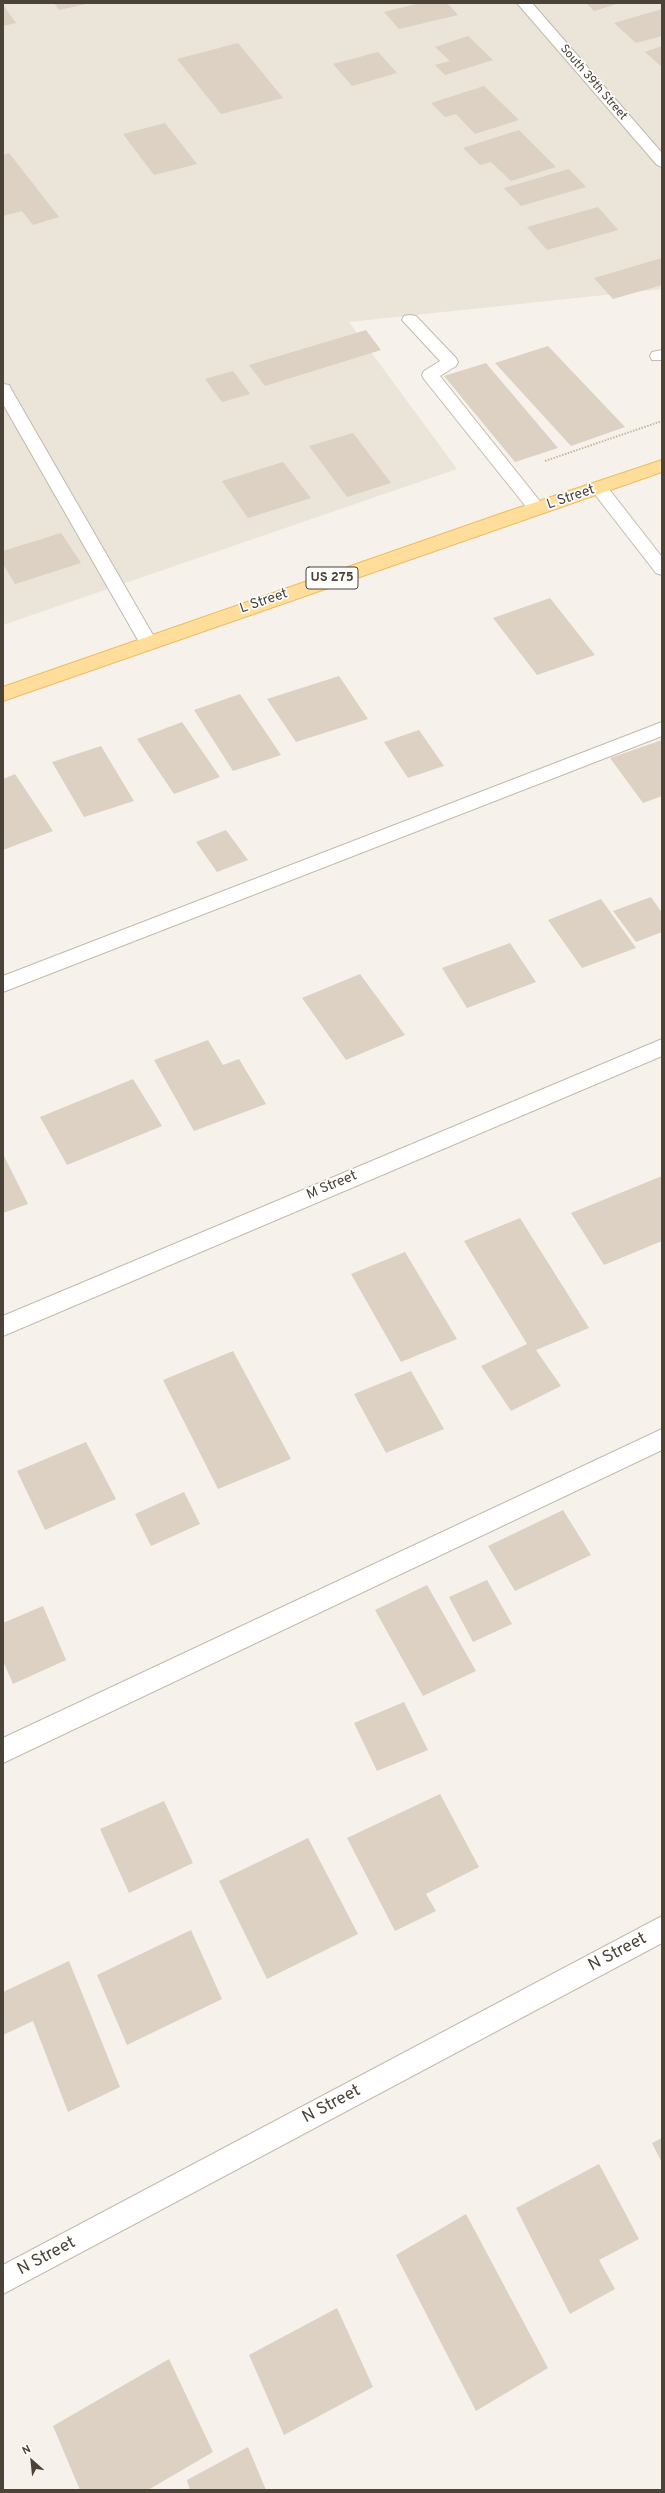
<!DOCTYPE html>
<html>
<head>
<meta charset="utf-8">
<style>
  body { margin:0 }
  #map { position:relative; width:665px; height:2493px; overflow:hidden; background:#f6f2eb; font-family:Overpass,sans-serif }
  canvas { display:block }
  .frame { position:absolute; inset:0; border:4px solid #4c4338; pointer-events:none }
  .north { position:absolute; left:12px; top:2441px; width:40px; height:40px; -webkit-text-stroke:3px #fff; paint-order:stroke; rotate:333deg; font-size:11px; font-weight:700; line-height:16px; text-align:center; color:#4c4338 }
  .north::after { content:''; display:block; margin:auto; width:14px; height:18px; background:#4c4338; clip-path:polygon(50% 0,100% 100%,50% 72%,0 100%) }
</style>
</head>
<body>
<div id="map">
<canvas width="665" height="2493"></canvas>
<div class="frame"></div>
<div class="north">N</div>
</div>
<script>
const ctx = document.querySelector('canvas').getContext('2d');
ctx.lineJoin = 'round';
function paint(path, color) { ctx.fillStyle = color; ctx.fill(path, 'evenodd'); }
const shape = rows => new Path2D(rows.map(r => 'M' + r).join(''));
function trace(path, color, width, dash) { ctx.strokeStyle = color; ctx.lineWidth = width; ctx.lineCap = dash ? 'butt' : 'round'; ctx.setLineDash(dash || []); ctx.stroke(path); }
function write(font, color, halo, rows, align = 'center') {
  ctx.font = font + ' Overpass,sans-serif'; ctx.lineWidth = 3.5; ctx.setLineDash([]); ctx.textBaseline = 'middle'; ctx.strokeStyle = halo; ctx.fillStyle = color; for (const [text, x, y, turn = 0] of rows) {
    ctx.save(); ctx.translate(x, y); ctx.rotate((+turn || 0) * Math.PI / 180); ctx.textAlign = isNaN(turn) ? turn : align; if (halo) ctx.strokeText(text, 0, 0); ctx.fillText(text, 0, 0); ctx.restore();
  }
}
const residential = shape([
  [3,3,662,3,662,289,349,322,457,469,3,625]
]);
const building = shape([
  [54,3,86,3,86,4,59,10],
  [420,3,447,3,458,15,399,29,384,12],
  [586,3,620,3,594,11],
  [3,5,16,23,3,26],
  [662,9,662,36,636,43,614,23],
  [468,36,493,60,445,75,435,65,450,61,435,47],
  [238,43,283,98,221,114,177,59],
  [662,46,662,67,645,52],
  [378,52,397,73,352,86,333,64],
  [484,86,519,120,475,134,456,114,445,117,431,103],
  [165,123,197,164,154,175,123,134],
  [519,130,556,167,511,181,491,162,480,165,463,148],
  [9,153,59,217,33,225,22,211,3,216,3,155],
  [569,169,586,187,521,206,504,188],
  [598,207,618,230,547,250,527,227],
  [662,258,662,285,613,299,594,278],
  [366,330,381,350,265,386,249,365],
  [548,346,625,427,571,446,495,363],
  [486,363,558,448,515,462,444,376],
  [233,371,250,394,222,402,205,379],
  [353,433,391,483,347,497,309,446],
  [283,462,311,498,248,518,222,481],
  [61,533,81,563,15,584,3,564,3,551],
  [550,598,595,655,537,675,493,618],
  [339,676,368,719,296,742,267,699],
  [240,694,281,755,233,771,194,710],
  [182,722,220,777,174,794,137,739],
  [419,730,444,766,408,778,384,742],
  [662,740,662,796,643,803,610,758],
  [101,746,134,801,84,817,52,762],
  [15,774,53,831,3,850,3,779],
  [226,830,248,860,217,872,196,842],
  [651,897,662,913,662,932,636,942,613,911],
  [601,899,636,948,582,968,548,920],
  [510,943,536,982,467,1008,442,968],
  [360,974,405,1035,346,1060,302,998],
  [208,1040,223,1065,239,1059,266,1104,194,1131,154,1060],
  [133,1079,162,1126,67,1165,40,1117],
  [3,1154,28,1204,3,1213],
  [662,1176,662,1241,604,1265,571,1213],
  [520,1218,589,1328,536,1350,561,1386,511,1411,481,1366,527,1344,464,1241],
  [405,1252,457,1339,401,1362,351,1274],
  [233,1351,291,1459,218,1489,163,1380],
  [411,1371,444,1429,386,1453,354,1394],
  [86,1442,116,1499,45,1530,17,1471],
  [184,1492,200,1524,151,1546,135,1514],
  [563,1510,591,1555,515,1591,488,1546],
  [487,1580,512,1624,473,1642,449,1597],
  [427,1585,476,1671,423,1696,375,1610],
  [43,1606,66,1660,13,1684,3,1661,3,1623],
  [404,1702,428,1750,377,1771,354,1723],
  [440,1794,479,1867,426,1894,436,1911,395,1931,347,1838],
  [164,1801,193,1863,129,1893,100,1829],
  [308,1838,358,1934,267,1979,219,1881],
  [191,1930,222,1999,127,2045,97,1975],
  [69,1961,120,2087,68,2112,33,2021,3,2035,3,1992],
  [662,2138,662,2163,652,2143],
  [599,2164,639,2239,599,2260,615,2289,570,2314,516,2208],
  [466,2214,548,2368,476,2411,396,2255],
  [337,2308,373,2387,284,2435,249,2355],
  [169,2359,213,2452,148,2490,80,2490,53,2426],
  [248,2447,266,2490,190,2490,187,2480]
]);
const path = shape([
  [545,461,662,421]
]);
const service = shape([
  [410,315,416,316,456,358,458,362,456,366,440,376,543,505,546,509,543,513,531,513,424,379,422,375,424,371,440,361,402,320,404,316,410,315],
  [662,350,662,360,652,360,650,356,652,352,662,350],
  [3,384,9,385,11,389,157,642,154,646,148,648,142,646,139,642,3,404,3,384],
  [662,722,662,736,3,992,3,976,662,722],
  [662,1429,662,1450,3,1763,3,1738,662,1429]
]);
const minor = shape([
  [517,3,532,3,662,153,662,167,657,165,517,3],
  [599,482,605,484,662,557,662,575,656,573,593,492,590,488,593,484,599,482],
  [662,1039,662,1056,3,1336,3,1316,662,1039],
  [662,1916,662,1943,3,2294,3,2265,662,1916]
]);
const primary = shape([
  [662,460,662,472,3,701,3,687,503,513,662,460]
]);
const farStreetnames = [
  ["South 39th Street",593,83,49]
];
const shields = [
  [332,578,52]
];
const shieldNames = [
  ["US 275",332,578]
];
const streetNames = [
  ["L Street",571,498,-19],
  ["L Street",264,602,-19],
  ["M Street",332,1186,-23]
];
const nearStreetnames = [
  ["N Street",618,1953,-28],
  ["N Street",332,2105,-28],
  ["N Street",47,2257,-28]
];
paint(residential, '#ebe4d9');
paint(building, '#dcd1c2');
trace(service, '#c3baac', 2);
trace(minor, '#c3baac', 2);
trace(primary, '#edbd62', 2);
trace(path, '#c6b59c', 2, [1.5, 1.5]);
paint(service, '#fff');
paint(minor, '#fff');
paint(primary, '#ffde9b');
write('12px', '#4c4338', '#fff', farStreetnames);
for (const [x, y, w] of shields) { const box = new Path2D(); box.roundRect(x - w / 2, y - 11, w, 22, 3); ctx.fillStyle = '#fff'; ctx.fill(box); trace(box, '#4c4338', 1); }
write('bold 13px', '#4c4338', null, shieldNames);
write('14px', '#4c4338', '#fff', streetNames);
write('17px', '#4c4338', '#fff', nearStreetnames);
</script>
</body>
</html>
